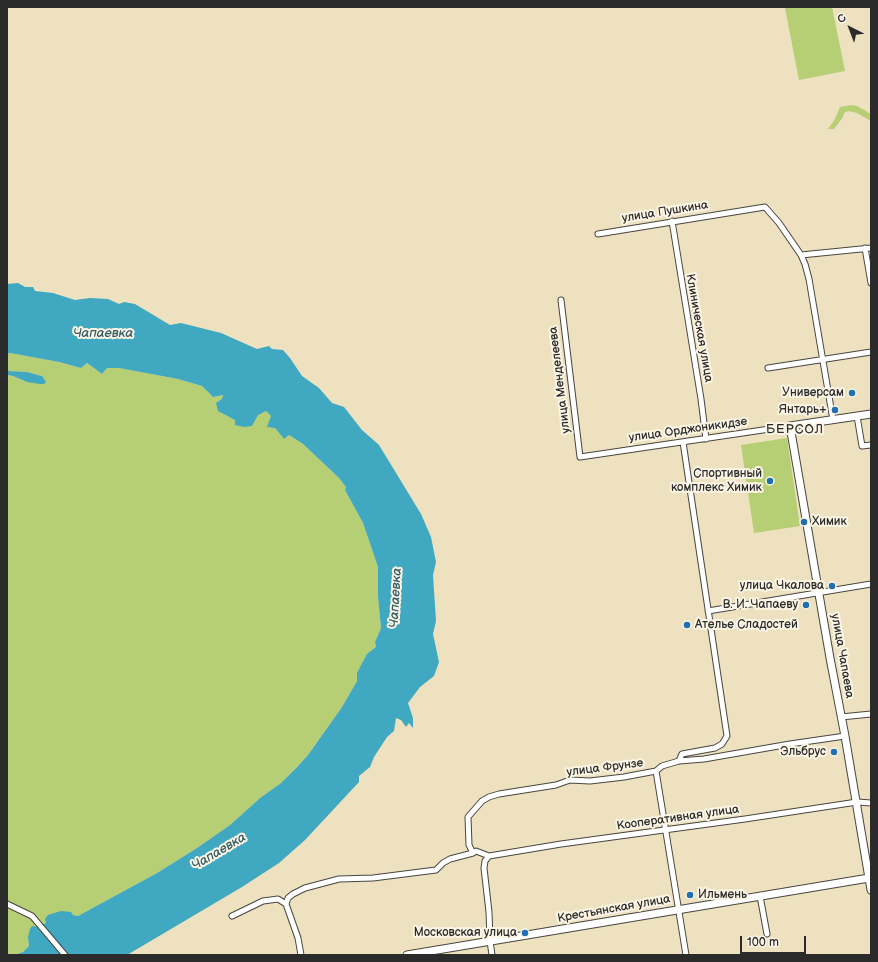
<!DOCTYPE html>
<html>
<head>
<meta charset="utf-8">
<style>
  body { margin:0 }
  #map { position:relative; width:878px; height:962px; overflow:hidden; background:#ede1bf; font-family:"Balsamiq Sans",sans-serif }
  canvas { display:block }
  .frame { position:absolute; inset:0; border:8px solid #2b2b2b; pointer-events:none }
  .north { position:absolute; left:830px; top:8px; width:40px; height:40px; -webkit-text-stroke:3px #fcf5e5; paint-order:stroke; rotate:318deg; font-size:11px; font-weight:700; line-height:16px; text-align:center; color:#2b2b2b }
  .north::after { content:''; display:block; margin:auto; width:14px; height:18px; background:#2b2b2b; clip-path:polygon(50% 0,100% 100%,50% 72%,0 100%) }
  .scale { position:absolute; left:740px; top:936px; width:66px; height:18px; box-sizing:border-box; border:2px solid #2b2b2b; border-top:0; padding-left:5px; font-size:12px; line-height:14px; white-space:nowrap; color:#2b2b2b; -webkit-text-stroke:3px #fcf5e5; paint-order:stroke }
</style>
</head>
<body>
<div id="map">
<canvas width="878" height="962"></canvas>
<div class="frame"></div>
<div class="north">С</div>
<div class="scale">100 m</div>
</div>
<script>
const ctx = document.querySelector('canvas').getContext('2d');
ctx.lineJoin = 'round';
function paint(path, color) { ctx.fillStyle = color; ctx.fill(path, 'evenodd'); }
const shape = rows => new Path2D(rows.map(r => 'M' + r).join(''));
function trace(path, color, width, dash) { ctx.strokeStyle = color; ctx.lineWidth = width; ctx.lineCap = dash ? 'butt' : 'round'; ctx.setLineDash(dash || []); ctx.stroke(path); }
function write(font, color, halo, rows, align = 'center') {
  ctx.font = font + ' "Balsamiq Sans",sans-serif'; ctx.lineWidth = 4; ctx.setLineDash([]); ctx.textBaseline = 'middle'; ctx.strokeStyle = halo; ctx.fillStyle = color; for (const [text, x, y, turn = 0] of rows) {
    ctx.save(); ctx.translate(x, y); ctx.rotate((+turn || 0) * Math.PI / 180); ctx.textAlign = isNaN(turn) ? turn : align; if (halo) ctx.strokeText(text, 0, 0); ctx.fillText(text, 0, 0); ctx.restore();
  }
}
const green = shape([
  [790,7,832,7,845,71,799,80,785,8],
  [851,105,857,106,866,111,871,115,871,121,857,113,848,111,844,113,843,117,834,129,828,129,835,119,840,107],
  [10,353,59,362,81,368,87,363,102,374,107,368,119,368,178,379,202,386,213,397,223,395,222,413,252,426,258,414,266,411,271,416,275,428,284,439,289,435,303,444,339,478,346,487,345,490,363,523,378,567,378,597,381,628,375,642,376,647,357,673,357,681,342,707,308,755,281,783,260,798,230,825,197,848,157,873,78,916,73,915,47,923,39,927,28,937,29,946,23,952,14,955,7,955,7,375,13,376,27,382,42,376,27,372,9,371,7,369,7,354],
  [787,438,800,526,754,533,741,445]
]);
const water = shape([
  [18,283,25,287,33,287,35,291,53,293,75,300,90,298,108,299,119,304,124,302,135,304,170,325,181,323,221,333,257,349,269,346,272,349,283,350,290,358,302,376,319,388,332,403,344,407,362,430,379,445,421,514,431,537,436,562,433,575,436,621,433,634,439,662,434,676,420,687,408,703,413,718,413,728,409,723,406,727,401,720,396,718,394,731,387,737,374,757,370,767,359,776,359,782,305,840,279,863,242,887,127,955,14,955,23,952,29,946,28,937,30,929,32,926,39,927,46,923,45,919,48,915,61,911,71,912,73,915,78,916,157,873,197,848,230,825,260,798,281,783,297,767,308,755,342,707,357,681,357,673,367,654,376,647,375,642,381,628,378,597,378,567,363,523,345,490,346,487,339,478,303,444,289,435,284,439,275,428,267,427,271,416,266,411,258,415,252,426,244,427,235,425,235,420,218,411,216,403,222,399,223,395,213,397,202,386,178,379,119,368,107,368,102,374,87,363,81,368,59,362,10,353,7,354,7,284],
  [7,369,9,371,27,372,42,376,46,382,44,384,40,384,27,382,13,376,7,375]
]);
const minor = shape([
  [672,221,701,399,706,439],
  [598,234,765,207,779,223,801,255,871,248],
  [865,248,871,283],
  [801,255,805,264,809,279,833,420],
  [561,300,580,457,790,426],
  [768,368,871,352],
  [857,416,862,446,871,445],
  [708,611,871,584],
  [841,717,871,714],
  [679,761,682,754,715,748,722,744,727,736,683,442],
  [656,771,686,955],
  [489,856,561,844,745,819,857,802,871,803],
  [760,896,767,934],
  [7,904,32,916,65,955],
  [286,904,298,938,301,955],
  [232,916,263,901,278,899,286,904,288,898,293,894,305,888,339,879,373,878,436,870,443,863,450,859,473,853],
  [492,955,490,941,489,912,484,868,485,861,489,856,476,851,473,853,469,845,468,817,482,801,489,797,499,794,556,785,570,780,590,781,624,777,656,771,662,766,679,761,704,759,790,744,845,736]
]);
const tertiary = shape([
  [871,414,790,426,830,658,845,736,871,890],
  [407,955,869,878]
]);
const markers = [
  [852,393,4,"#1f6fb2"],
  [835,410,4,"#1f6fb2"],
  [770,481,4,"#1f6fb2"],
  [804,522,4,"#1f6fb2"],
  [832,586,4,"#1f6fb2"],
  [806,605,4,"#1f6fb2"],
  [687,625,4,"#1f6fb2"],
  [834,752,4,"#1f6fb2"],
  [690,895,4,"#1f6fb2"],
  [525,933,4,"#1f6fb2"]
];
const streetNames = [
  ["улица Пушкина",665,212,-9],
  ["Клиническая улица",699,328,80],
  ["улица Менделеева",560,380,-97],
  ["улица Орджоникидзе",688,430,-8],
  ["улица Чапаева",842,656,80],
  ["улица Фрунзе",605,768,-7],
  ["Кооперативная улица",678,818,-8],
  ["Крестьянская улица",614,909,-10]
];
const poiNames = [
  ["Универсам",844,393],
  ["Янтарь+",827,410],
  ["Спортивный",762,474],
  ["комплекс Химик",762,488],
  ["Химик",812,522,"left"],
  ["улица Чкалова",824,586],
  ["В. И. Чапаеву",798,605],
  ["Ателье Сладостей",695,625,"left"],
  ["Эльбрус",826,752],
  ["Ильмень",698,895,"left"],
  ["Московская улица",517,933]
];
const waterNames = [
  ["Чапаевка",103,334],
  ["Чапаевка",396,598,-87],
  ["Чапаевка",219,852,-31]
];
const neighbourhoodNames = [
  ["БЕРСОЛ",795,430]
];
paint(green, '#b6cf74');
paint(water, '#40a8c0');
trace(minor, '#484641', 7);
trace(tertiary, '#484641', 9);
trace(minor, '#fff', 5);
trace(tertiary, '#fff', 7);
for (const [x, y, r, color] of markers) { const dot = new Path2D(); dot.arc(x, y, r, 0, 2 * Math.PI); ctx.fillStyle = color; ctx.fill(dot); trace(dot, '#fcf5e5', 1.5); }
write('12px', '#2b2b2b', '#fcf5e5', streetNames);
write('12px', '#2b2b2b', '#fcf5e5', poiNames, 'right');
write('italic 13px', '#335d67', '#fcf5e5', waterNames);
ctx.letterSpacing = '1px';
write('13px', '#2b2b2b', '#fcf5e5', neighbourhoodNames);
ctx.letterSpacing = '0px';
</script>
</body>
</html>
